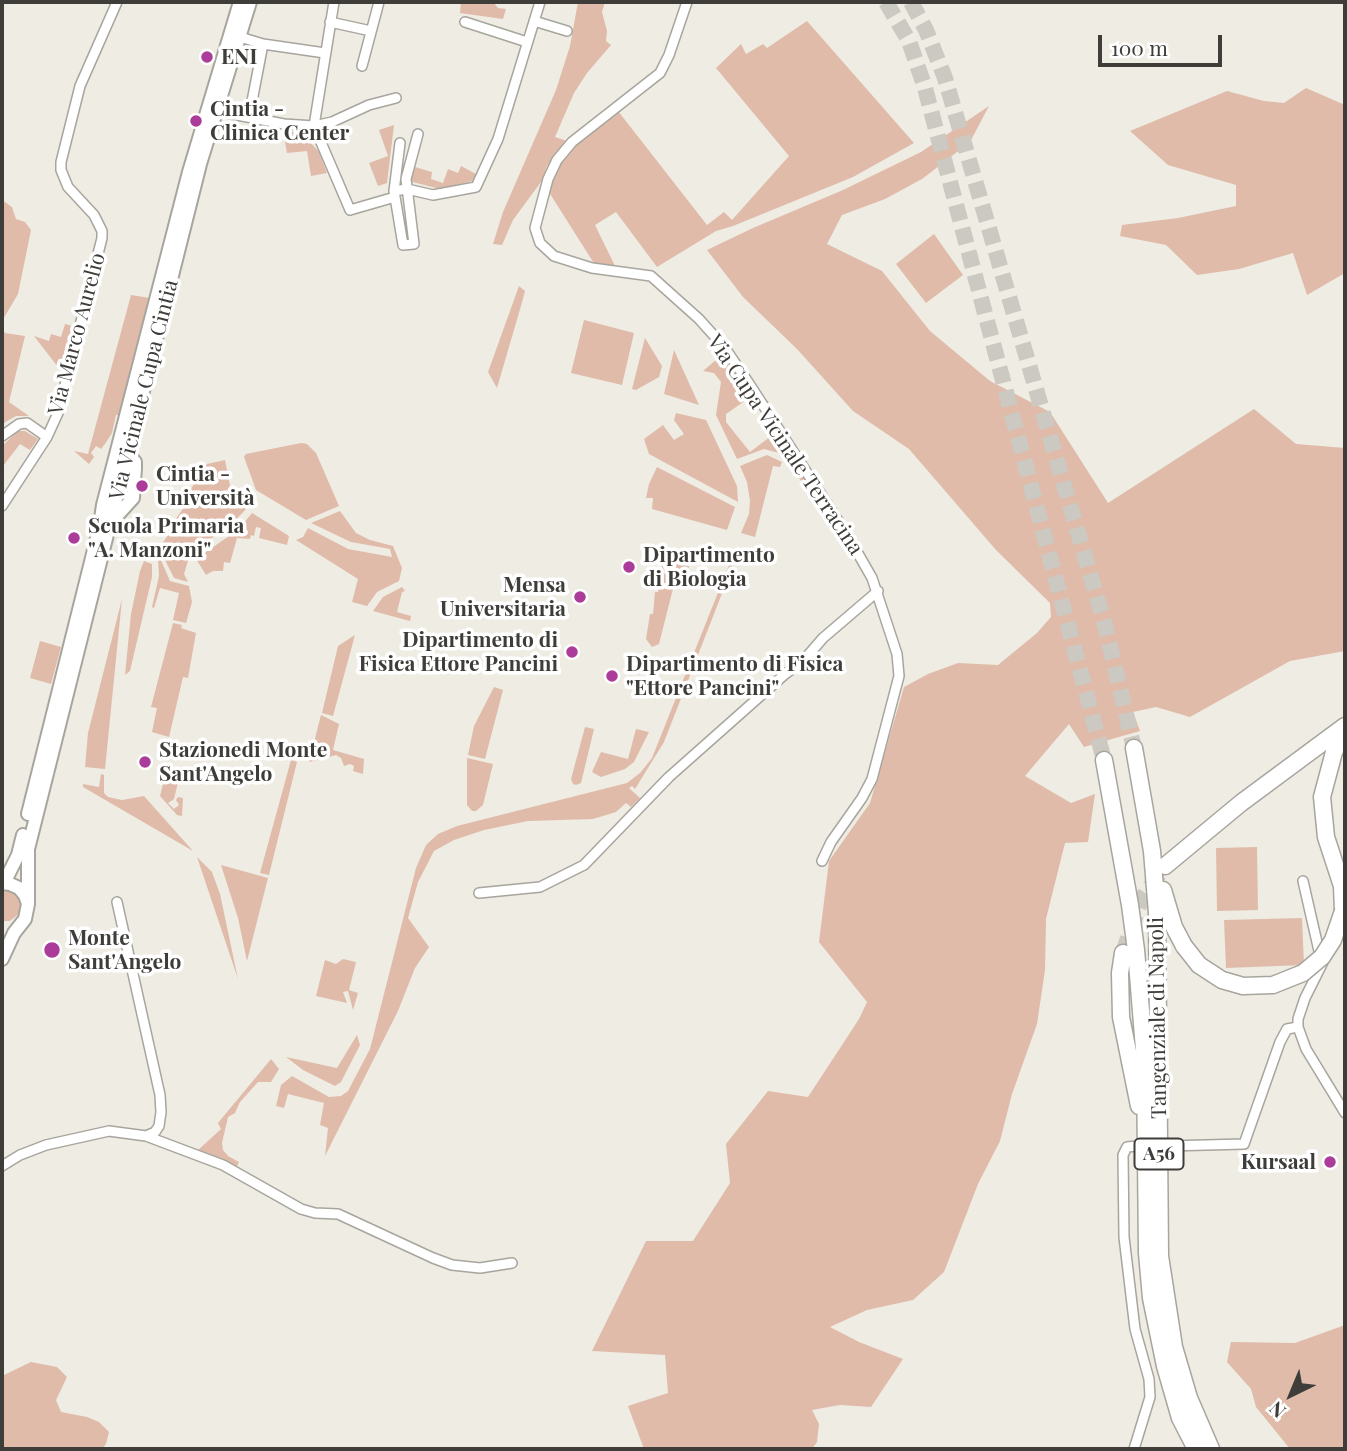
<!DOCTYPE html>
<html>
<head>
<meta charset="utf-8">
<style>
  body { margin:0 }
  #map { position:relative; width:1347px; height:1451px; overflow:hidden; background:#eeece3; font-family:"Playfair Display",serif }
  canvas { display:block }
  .frame { position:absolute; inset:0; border:4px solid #3e3d3a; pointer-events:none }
  .north { position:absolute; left:1256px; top:1360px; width:70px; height:70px; -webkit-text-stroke:5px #fff; paint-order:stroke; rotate:223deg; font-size:19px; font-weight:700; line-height:28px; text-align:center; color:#3e3d3a }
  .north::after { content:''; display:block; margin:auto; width:24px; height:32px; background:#3e3d3a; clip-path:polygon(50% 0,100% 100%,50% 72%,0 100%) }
  .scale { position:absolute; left:1098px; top:35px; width:124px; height:32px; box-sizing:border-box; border:4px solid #3e3d3a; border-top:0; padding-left:9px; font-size:21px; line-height:24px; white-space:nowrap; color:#3e3d3a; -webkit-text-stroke:5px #fff; paint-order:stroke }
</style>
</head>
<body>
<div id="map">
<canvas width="1347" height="1451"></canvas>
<div class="frame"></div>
<div class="north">N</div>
<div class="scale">100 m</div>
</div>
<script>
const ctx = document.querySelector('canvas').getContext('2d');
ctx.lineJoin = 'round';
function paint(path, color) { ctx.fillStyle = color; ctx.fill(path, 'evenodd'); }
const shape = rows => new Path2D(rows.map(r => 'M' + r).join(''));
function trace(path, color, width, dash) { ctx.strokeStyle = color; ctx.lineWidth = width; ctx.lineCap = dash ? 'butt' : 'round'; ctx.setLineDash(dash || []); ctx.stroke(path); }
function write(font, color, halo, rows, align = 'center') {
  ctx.font = font + ' "Playfair Display",serif'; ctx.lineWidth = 7; ctx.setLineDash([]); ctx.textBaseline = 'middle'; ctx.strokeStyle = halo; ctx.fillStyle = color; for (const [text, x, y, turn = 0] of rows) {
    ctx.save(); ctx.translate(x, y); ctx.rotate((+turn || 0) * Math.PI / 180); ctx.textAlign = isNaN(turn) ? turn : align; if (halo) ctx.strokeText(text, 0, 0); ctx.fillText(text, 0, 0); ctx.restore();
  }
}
const green = shape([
  [461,2,493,2,498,8,506,9,503,19,460,13],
  [578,2,605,2,602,12,607,31,606,41,611,45,587,73,574,93,555,137,567,141,547,166,541,182,513,220,502,245,493,244,503,212,556,90,570,46],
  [807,21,914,143,853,177,733,226,716,231,657,267,616,212,595,225,616,268,595,265,547,189,568,150,618,111,707,225,724,212,732,220,789,156,716,68,741,44,746,54,763,44,767,48],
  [1306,88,1345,105,1345,273,1307,295,1293,253,1239,269,1197,275,1166,245,1120,236,1122,225,1178,218,1236,206,1236,185,1168,165,1130,131,1227,91,1264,101,1284,103],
  [989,106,970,142,922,179,885,199,842,215,827,244,882,271,930,331,990,381,1050,412,1108,503,1254,409,1296,444,1345,448,1345,651,1290,661,1190,717,1156,707,1133,712,1140,731,1084,747,1069,724,1025,776,1071,803,1095,794,1088,842,1065,843,1046,919,1045,970,1037,1024,1012,1094,1000,1141,978,1184,944,1272,913,1300,867,1310,830,1327,859,1342,903,1359,871,1407,840,1405,812,1410,819,1424,817,1442,812,1449,644,1449,628,1406,668,1393,665,1355,592,1351,646,1241,693,1241,730,1183,726,1144,768,1091,808,1097,859,1019,867,1002,819,942,829,861,870,803,904,687,928,674,958,663,998,665,1037,633,1051,617,1050,603,996,550,909,449,853,411,797,349,743,297,707,250,753,228,843,190,921,152],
  [394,125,387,183,378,186,369,163,388,156,379,130],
  [283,131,302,133,319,152,327,173,311,176,307,151,287,153],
  [461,166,476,174,472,181,440,189,409,181,415,167,432,172,431,179,443,183,448,169,458,173],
  [2,200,12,207,16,219,25,222,31,230,18,294,2,321],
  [934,234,963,275,926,303,896,264],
  [519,286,525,291,523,299,497,388,488,372],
  [131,295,150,298,120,415,116,415,112,433,105,444,101,449,96,446,91,453,94,457,89,464,74,451,88,454],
  [584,320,634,333,622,385,571,373],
  [65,324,73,326,61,371,34,336,49,341,51,334,61,337],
  [2,329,5,333,25,336,9,402,29,416,16,416,2,424],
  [645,338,662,366,659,377,636,390,632,389],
  [674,350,699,405,664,394],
  [723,354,752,396,726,414,726,422,750,452,775,433,831,520,823,520,823,514,819,508,786,458,779,453,764,449,737,459,716,415,721,382,714,373,703,371],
  [676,413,706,420,737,486,738,502,649,454,644,439,663,425,674,440,684,434,674,420],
  [18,431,25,431,38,439,30,450,20,444,3,466,2,446],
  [301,443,307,444,316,453,339,506,306,520,256,490,244,457,246,454],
  [767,455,782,462,780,467,773,466,755,537,741,533,749,514,750,501,747,482,740,466],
  [225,460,233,501,246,509,228,528,194,549,190,554,184,574,188,582,174,578,159,548,168,535,166,533,189,500,187,495,207,464],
  [657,467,735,507,727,530,652,509,653,498,646,498,649,484],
  [340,511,356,533,370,540,393,546,402,568,399,581,377,592,367,606,352,602,358,579,296,540,303,537,308,528,348,549,392,557,390,549,351,542,311,523],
  [252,513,289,536,287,545,259,538,261,528,256,527,254,536,251,535,250,539,237,538,230,563,224,562,223,571,213,571,206,575,196,559,239,529],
  [157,551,170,581,189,586,192,602,186,623,173,620,179,593,160,588,154,608,152,607,159,576,158,559,154,554],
  [733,555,737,555,664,742,635,789,632,786,629,788,640,798,631,807,626,803,616,812,593,819,528,821,484,830,454,840,434,851,418,882,408,918,429,947,415,968,398,1011,325,1156,328,1128,320,1125,324,1103,288,1094,284,1108,276,1106,281,1085,292,1076,329,1097,341,1096,348,1091,370,1049,416,868,426,845,438,834,457,826,627,783,640,773,652,758],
  [144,561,152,564,152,577,130,671,125,675,131,614,140,571],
  [671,561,689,566,688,572,678,569,659,644,652,647,646,639,650,614,653,614,655,592,658,592,661,580,660,574,663,563,667,565],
  [402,587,405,591,402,592,397,612,411,616,410,621,373,611,383,597],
  [122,599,105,769,85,767,88,733],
  [173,623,182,625,181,628,196,633,188,678,183,677,169,737,152,732,157,708,151,707],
  [355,635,333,716,322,713,338,646],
  [40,641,61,647,51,684,30,678],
  [494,687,503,690,485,759,468,755,474,726],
  [321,715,339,724,333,750,364,759,363,774,353,771,354,766,350,764,344,766,341,758,336,755,309,762],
  [585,727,594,729,581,783,576,785,573,784,571,779],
  [636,729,649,732,634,762,625,769,601,777,592,772,601,752,628,759],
  [467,758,493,764,483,805,476,811,472,811,467,805],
  [291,760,297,762,269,875,260,873],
  [182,766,174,799,168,803,174,809,179,805,176,800,178,797,183,798,182,816,177,815,160,796,165,776],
  [101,774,104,775,104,793,108,797,122,800,144,796,193,851,83,787,83,784,99,787],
  [1257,847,1258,910,1217,911,1216,848],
  [197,857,212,872,220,894,238,979],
  [221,865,268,878,247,961,238,918],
  [2,890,12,891,17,894,22,904,20,913,10,921,2,921],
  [1302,918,1304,965,1226,968,1224,920],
  [343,959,356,962,349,990,358,993,353,1010,348,991,343,992,347,1003,316,996,325,960,336,964],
  [357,1035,360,1045,341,1082,335,1086,303,1070,286,1057,337,1068],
  [271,1059,279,1069,271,1082,258,1082,240,1102,235,1113,228,1117,222,1143,223,1150,228,1156,239,1162,236,1168,197,1151,221,1129,218,1123],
  [1345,1325,1345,1449,1290,1449,1256,1407,1251,1389,1227,1362,1231,1342,1295,1343],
  [31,1362,57,1367,67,1377,56,1400,61,1412,87,1417,99,1422,109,1432,106,1444,102,1449,2,1449,2,1376]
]);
const motorwayTunnel = shape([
  [886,2,909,41,925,88,1104,760],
  [911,2,926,30,945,78,1105,625,1134,748],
  [1123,953,1141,900,1159,874]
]);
const minor = shape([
  [334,2,314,126,350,210,395,197],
  [687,2,669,55,660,73,572,142,557,160,548,179,535,228,540,243,554,256,592,268,651,276,699,319,725,348,750,385,848,536,872,578,897,654,899,676,872,779,862,798,831,842,822,861],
  [534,21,567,31],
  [330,22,371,31],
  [465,22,527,42],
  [240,37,263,44,325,53],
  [362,66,379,2],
  [216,111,284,124,314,126,332,122,369,105,396,98],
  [249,117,263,44],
  [400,143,394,191,403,245,414,244,406,179,418,134],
  [394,191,407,189,433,195,476,187,498,139,540,2],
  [2,436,19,424,27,423,47,437],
  [2,506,47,437,58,413,102,238,102,231,94,215,68,187,61,170,61,162,80,86,117,2],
  [1303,881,1319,951],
  [479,893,540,887,584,865,669,777,784,675,803,661,823,638,878,591],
  [117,902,160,1095,161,1112,159,1126,155,1132,146,1136],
  [1323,962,1305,998,1298,1019,1298,1027,1306,1049,1345,1113],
  [1168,1146,1244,1144,1280,1042,1287,1029,1298,1027],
  [2,1166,20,1155,46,1145,109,1131,146,1136,223,1165,301,1209,315,1213,338,1214,433,1258,452,1265,480,1268,512,1263],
  [1134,1449,1150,1397,1149,1379,1135,1329,1124,1237,1123,1155,1127,1147,1137,1146]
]);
const secondary = shape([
  [112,521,133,498,135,468,135,462,128,454],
  [28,814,100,526,103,505,189,172,240,2],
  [2,883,10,884,19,888,25,895,28,904,25,919,14,933,2,959],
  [4,883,18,855,23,835],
  [28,904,28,849,200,164,250,2]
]);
const motorway = shape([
  [1134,748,1152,851,1157,913,1160,1256,1174,1347,1189,1398,1211,1449],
  [1104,760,1130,905,1136,950,1145,1061,1147,1253,1151,1298,1165,1366,1180,1418,1196,1449],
  [1165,866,1241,803,1345,726],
  [1163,890,1174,927,1184,946],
  [1343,911,1342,886,1326,837,1322,797,1334,752,1345,732],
  [1123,953,1120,973,1121,1017,1139,1106]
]);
const motorwayBridge = shape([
  [1184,946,1199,965,1222,980,1243,986,1273,985,1303,973,1322,957,1333,940,1343,911]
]);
const markers = [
  [207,57,7,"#ab3c9a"],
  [196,121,7,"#ab3c9a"],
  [142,486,7,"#ab3c9a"],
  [74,538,7,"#ab3c9a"],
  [629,567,7,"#ab3c9a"],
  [580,597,7,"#ab3c9a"],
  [572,652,7,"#ab3c9a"],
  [612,676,7,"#ab3c9a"],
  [145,762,7,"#ab3c9a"],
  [52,950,9,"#ab3c9a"],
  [1330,1162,7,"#ab3c9a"]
];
const shields = [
  [1159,1154,49]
];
const shieldNames = [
  ["A56",1159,1154]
];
const poiNames = [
  ["ENI",221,57],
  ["Cintia -",210,109],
  ["Clinica Center",210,133],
  ["Cintia -",156,474],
  ["Università",156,498],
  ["Scuola Primaria",88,526],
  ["\"A. Manzoni\"",88,550],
  ["Dipartimento",643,555],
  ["di Biologia",643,579],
  ["Mensa",566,585,"right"],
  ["Universitaria",566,609,"right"],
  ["Dipartimento di",558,640,"right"],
  ["Fisica Ettore Pancini",558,664,"right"],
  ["Dipartimento di Fisica",626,664],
  ["\"Ettore Pancini\"",626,688],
  ["Stazionedi Monte",159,750],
  ["Sant'Angelo",159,774],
  ["Monte",68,938],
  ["Sant'Angelo",68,962],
  ["Kursaal",1316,1162,"right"]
];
const streetNames = [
  ["Via Marco Aurelio",77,334,-75],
  ["Via Vicinale Cupa Cintia",144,390,-76],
  ["Via Cupa Vicinale Terracina",785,445,56],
  ["Tangenziale di Napoli",1158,1018,-91]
];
paint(green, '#e0bba9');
trace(motorwayTunnel, '#cbc9c1', 16, [16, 8]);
trace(minor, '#a7a59d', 12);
trace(secondary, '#a7a59d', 16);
trace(motorway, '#a7a59d', 19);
trace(minor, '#fff', 9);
trace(secondary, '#fff', 12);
trace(motorway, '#fff', 16);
trace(motorwayBridge, '#a7a59d', 19, []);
trace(motorwayBridge, '#fff', 16);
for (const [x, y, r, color] of markers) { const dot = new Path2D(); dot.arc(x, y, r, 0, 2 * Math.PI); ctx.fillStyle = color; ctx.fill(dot); trace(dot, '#fff', 2.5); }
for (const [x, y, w] of shields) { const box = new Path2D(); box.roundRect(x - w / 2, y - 15.5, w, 31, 5); ctx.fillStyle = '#fff'; ctx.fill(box); trace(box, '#3e3d3a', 2); }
write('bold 19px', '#3e3d3a', null, shieldNames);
write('bold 21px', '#3e3d3a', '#fff', poiNames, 'left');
write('21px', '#3e3d3a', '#fff', streetNames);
</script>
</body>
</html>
